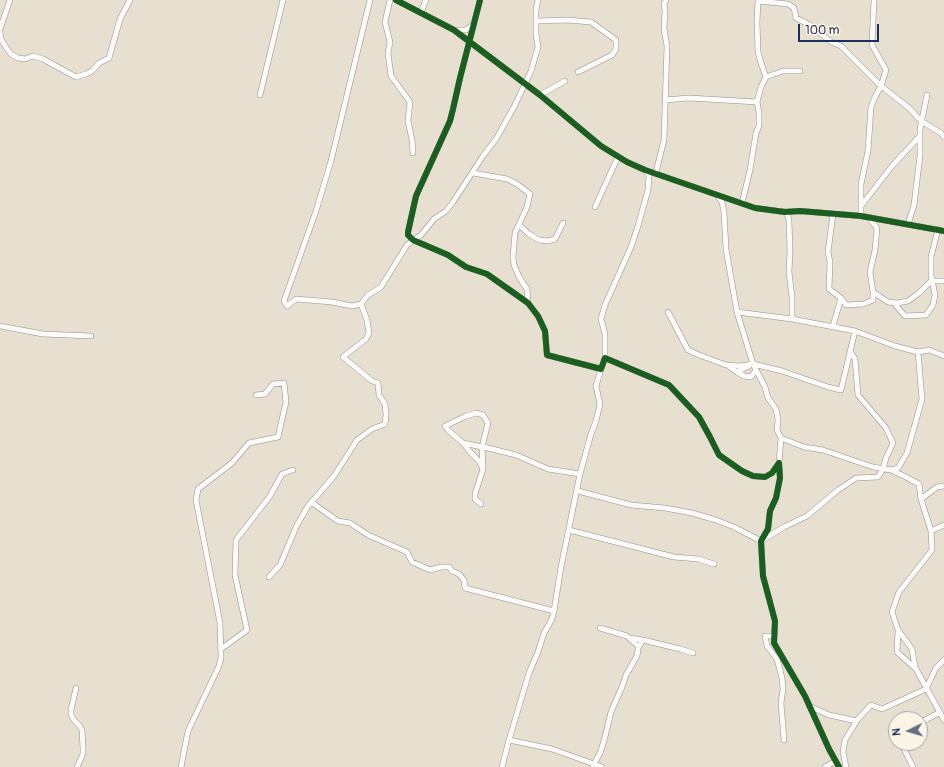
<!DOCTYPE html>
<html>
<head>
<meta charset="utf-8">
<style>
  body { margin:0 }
  #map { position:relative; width:944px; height:767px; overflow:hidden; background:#e7e0d0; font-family:Pangolin,sans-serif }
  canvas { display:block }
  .north { position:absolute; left:888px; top:711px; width:40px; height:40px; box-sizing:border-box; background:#fcf5e5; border:1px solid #a2a6af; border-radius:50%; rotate:265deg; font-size:11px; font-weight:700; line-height:16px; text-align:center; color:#1b2f5e }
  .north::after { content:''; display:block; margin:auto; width:14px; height:18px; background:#626d86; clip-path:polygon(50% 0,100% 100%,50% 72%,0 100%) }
  .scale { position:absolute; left:798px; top:24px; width:81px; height:18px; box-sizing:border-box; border:2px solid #1b2f5e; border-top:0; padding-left:5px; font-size:12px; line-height:14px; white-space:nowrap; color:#1b2f5e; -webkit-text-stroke:3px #fcf5e5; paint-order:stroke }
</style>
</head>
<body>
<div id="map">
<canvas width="944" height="767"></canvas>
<div class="north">N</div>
<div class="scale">100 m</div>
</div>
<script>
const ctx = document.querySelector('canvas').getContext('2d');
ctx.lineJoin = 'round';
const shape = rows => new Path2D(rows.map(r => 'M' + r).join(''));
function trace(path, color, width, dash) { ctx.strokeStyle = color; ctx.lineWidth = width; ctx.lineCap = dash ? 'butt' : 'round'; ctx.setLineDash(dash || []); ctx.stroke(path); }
const minor = shape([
  [370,0,331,161,316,211,284,301,287,306,296,299,332,302,352,306,361,304,368,295,381,287,407,245,421,235,434,219,446,211,453,202,483,156,496,139,514,107,531,71,538,47,536,34,536,10,538,0],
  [390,0,385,22,390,42,388,53,391,76,410,102,408,121,412,140,413,153],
  [396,0,454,30,540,95,601,146,627,162,645,170,755,208,785,212,800,211,861,216,944,231],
  [480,0,460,78,453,109,450,121,416,196,408,232,408,235,413,240,448,255,466,267,487,274,528,303,538,316,545,331,547,355,601,369,605,358,669,385,699,417,710,437,719,455,742,471,753,476,765,477,772,473,779,463,780,478,776,498,770,511,768,529,761,541,763,576,775,621,774,643,805,696,829,749,839,767],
  [758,1,788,4,794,8,796,18,810,25,831,42,841,46,881,86,909,108,921,121,941,133,944,137],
  [421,12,426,0],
  [537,21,567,20,591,22,616,40,616,49,612,55,578,72],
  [0,29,10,0],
  [454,30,466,30,474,24],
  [0,32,1,39,7,49,11,54,18,58,25,59,33,56,43,59,76,77,86,74,92,71,99,63,109,58,120,19,130,0],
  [766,77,783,71,800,71],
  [260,95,283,0],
  [540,95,565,81],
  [665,100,689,98,757,102],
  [656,172,664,140,667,46,664,29,665,10,664,4,666,0],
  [473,173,507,179,517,184,530,194,527,207,515,233,513,257,514,265,519,277,527,289,528,303],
  [717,195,722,202,724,212,726,249,737,312,753,364,765,387,768,398,776,409,778,420,777,430,781,438,779,463],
  [742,203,750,170,756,133,759,126,759,113,757,102,761,87,766,77,761,63,758,52,757,22,758,0],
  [861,206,892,166,920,136],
  [595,207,618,157],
  [785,212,788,216,789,221,790,251,789,272,792,297,792,319,855,331,895,346,918,352,929,350,944,356],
  [861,216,861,184,868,151,871,107,875,97,881,86,886,70,872,45,874,0],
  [869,218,877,228,875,250,870,272,873,292,888,302,897,303,908,301,919,293,931,281,944,281],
  [908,224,914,205,920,156,920,129,927,95],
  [519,225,529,234,539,240,548,241,555,239,563,223],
  [841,298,846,305,864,304,873,300,873,292],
  [894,303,905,316,926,315,933,305,935,295,931,275,931,257,938,229],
  [668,312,688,350,699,355,726,365,740,366,753,364,782,371,828,387,841,390,855,331],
  [737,312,792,319],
  [0,326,43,334,91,336],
  [833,326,841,298,829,289,830,262,828,252,833,214],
  [605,358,605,334,601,319,605,305,631,247,638,226,648,190,649,176,645,170],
  [727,365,737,372,749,366],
  [737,372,744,376,751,377,756,370],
  [781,438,804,447,823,450,873,467,891,470,906,477,919,484,921,499,931,531,944,525],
  [463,443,471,453,479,461,483,469,475,494,475,499,481,504],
  [483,469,482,447,488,423,483,415,476,413,466,416,445,426,449,431,463,443,482,447,484,447,516,455,548,469,580,474],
  [891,470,898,468,907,453,922,399,918,352],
  [578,491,631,505,665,508,692,513,716,520,734,527,761,541,784,527,807,516,838,490,856,478,878,477,883,469,886,458,893,443,886,428,858,395,855,359,850,351],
  [921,499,937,487,944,486],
  [311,502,338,521,350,523,368,535,407,552,412,562,430,570,441,567,449,567,452,571,459,574,464,580,465,588,554,611],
  [569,530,674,557,698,559,714,564],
  [931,531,932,550,899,592,892,612,898,630,912,649,915,667,944,720],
  [269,577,280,565,297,525,308,506,334,476,357,440,372,429,385,424,386,415,385,404,379,395,378,383,372,381,343,357,366,339,369,333,367,320,361,304],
  [600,628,627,636,638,646,638,650,637,656,626,675,622,687,611,712,604,741,600,753,594,764,602,767],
  [898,630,897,652,916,669],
  [774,636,765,636,767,646,777,659,782,678,783,689,781,703,784,740],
  [630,638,643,640,638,648],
  [643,640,680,649,693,653],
  [221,649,247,630,235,575,236,540,270,496,282,474,293,470],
  [76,688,71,710,71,715,74,720,79,725,82,730,83,748,83,754,77,767],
  [809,706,829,715,857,721],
  [920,723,940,712],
  [509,740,529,673,538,652,544,633,552,619,554,611,561,567,580,474,591,434,596,421,600,404,596,386,601,369],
  [904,743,903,747,913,767],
  [181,767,188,731,219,666,221,658,220,623,196,500,198,489,232,463,249,443,278,437,286,402,284,383,273,384,265,394,256,395],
  [502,767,509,740,552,749,594,764,593,767],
  [825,767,836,761],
  [846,767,843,752,845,740,858,719,871,705,882,709,926,689,936,668,944,660]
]);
const cycleway = shape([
  [396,0,454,30,540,95,601,146,627,162,645,170,755,208,785,212,800,211,861,216,944,231],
  [480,0,460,78,453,109,450,121,416,196,408,232,408,235,413,240,448,255,466,267,487,274,528,303,538,316,545,331,547,355,601,369,605,358,669,385,699,417,710,437,719,455,742,471,753,476,765,477,772,473,779,463,780,478,776,498,770,511,768,529,761,541,763,576,775,621,774,643,805,696,829,749,839,767]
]);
trace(minor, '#929191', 6);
trace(minor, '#fbfaf8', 5);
trace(cycleway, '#1b5e20', 6);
</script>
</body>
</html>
